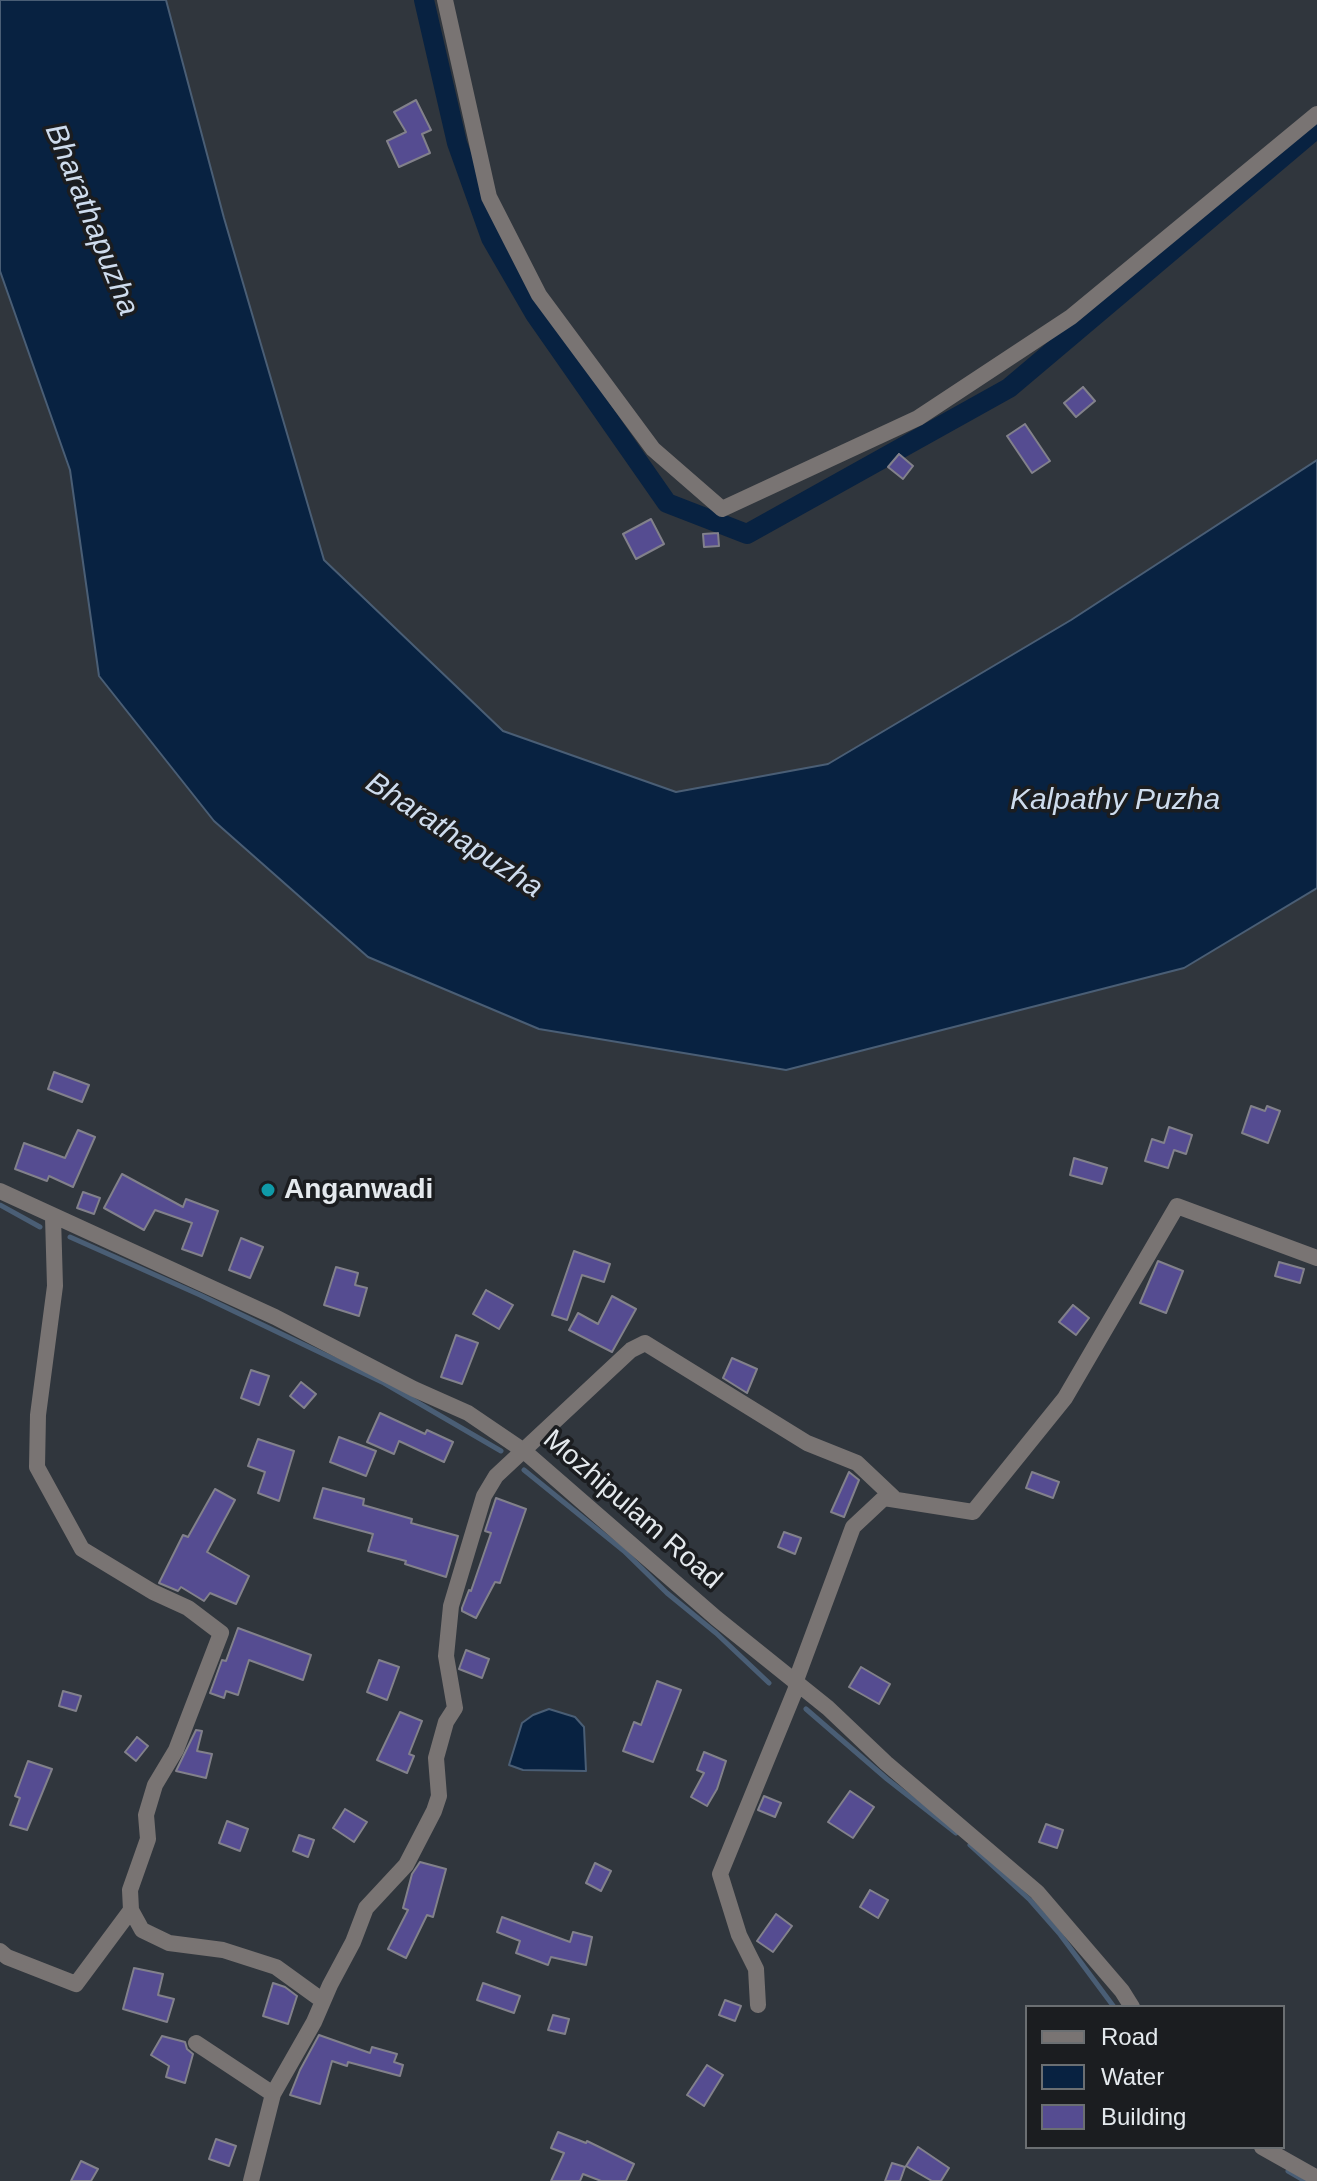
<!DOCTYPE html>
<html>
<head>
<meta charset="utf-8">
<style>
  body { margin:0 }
  #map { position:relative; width:1317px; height:2181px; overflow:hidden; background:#30363d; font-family:Helvetica,sans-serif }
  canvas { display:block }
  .legend { position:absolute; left:1025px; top:2005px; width:260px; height:144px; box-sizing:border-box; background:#1b1d20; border:2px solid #6b6f72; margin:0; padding:10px 14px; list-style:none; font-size:24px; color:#e4e9ed }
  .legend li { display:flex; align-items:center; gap:16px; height:40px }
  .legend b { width:40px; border:2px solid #6b6f72 }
</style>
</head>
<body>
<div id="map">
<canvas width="1317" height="2181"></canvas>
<ul class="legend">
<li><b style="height:10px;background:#797473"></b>Road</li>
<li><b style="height:22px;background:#082241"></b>Water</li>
<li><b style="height:22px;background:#554c91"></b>Building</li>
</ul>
</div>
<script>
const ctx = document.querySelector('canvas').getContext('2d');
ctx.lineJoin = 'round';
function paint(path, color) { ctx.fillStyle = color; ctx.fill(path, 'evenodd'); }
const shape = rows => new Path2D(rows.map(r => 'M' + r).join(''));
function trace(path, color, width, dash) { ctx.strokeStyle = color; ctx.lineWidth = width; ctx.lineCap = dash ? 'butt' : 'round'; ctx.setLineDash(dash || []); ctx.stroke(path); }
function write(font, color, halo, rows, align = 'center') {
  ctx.font = font + ' Helvetica,sans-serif'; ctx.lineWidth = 7; ctx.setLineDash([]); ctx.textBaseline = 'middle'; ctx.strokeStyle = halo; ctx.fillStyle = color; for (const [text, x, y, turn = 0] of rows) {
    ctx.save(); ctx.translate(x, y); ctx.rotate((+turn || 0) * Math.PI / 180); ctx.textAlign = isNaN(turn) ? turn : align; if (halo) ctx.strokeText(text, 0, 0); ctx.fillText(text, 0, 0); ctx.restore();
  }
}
const water = shape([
  [0,0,166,0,224,218,324,560,503,731,676,792,828,764,1071,620,1317,460,1317,888,1184,968,786,1070,539,1029,368,957,214,821,99,676,70,470,0,271,0,0],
  [549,1709,575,1717,584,1727,586,1771,523,1770,509,1765,522,1723,533,1715,549,1709]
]);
const stream = shape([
  [0,1205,40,1227],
  [70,1237,200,1295,384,1383,501,1451],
  [524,1470,624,1551,667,1593,716,1633,769,1683],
  [806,1709,887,1779,956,1833],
  [970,1845,1030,1900,1059,1933,1114,2007],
  [1288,2171,1305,2181]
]);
const canal = shape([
  [424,0,457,143,491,238,535,314,667,503,747,534,1009,388,1317,128]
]);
const building = shape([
  [416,100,431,130,422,134,430,153,399,167,387,141,406,132,394,112,416,100],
  [1083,387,1095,401,1076,417,1064,403,1083,387],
  [1025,424,1050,461,1032,473,1007,436,1025,424],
  [899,454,913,466,903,479,888,467,899,454],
  [651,519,664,544,636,559,623,534,651,519],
  [718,533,719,546,704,547,703,534,718,533],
  [54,1072,89,1085,82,1102,48,1089,54,1072],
  [1251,1106,1265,1111,1267,1106,1280,1111,1268,1143,1242,1133,1251,1106],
  [1169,1127,1192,1135,1186,1154,1174,1150,1168,1168,1145,1161,1152,1139,1164,1143,1169,1127],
  [78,1130,95,1137,73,1187,49,1176,47,1181,15,1169,24,1143,65,1158,78,1130],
  [1074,1158,1107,1168,1102,1184,1070,1175,1074,1158],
  [122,1174,183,1207,186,1199,218,1211,202,1256,182,1249,192,1223,155,1210,144,1230,104,1208,122,1174],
  [83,1192,100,1198,94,1214,77,1208,83,1192],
  [241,1238,263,1247,250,1278,229,1270,241,1238],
  [574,1251,610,1264,604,1282,582,1275,567,1320,552,1315,574,1251],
  [1158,1261,1183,1271,1166,1313,1140,1303,1158,1261],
  [1279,1262,1304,1269,1300,1283,1275,1276,1279,1262],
  [336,1267,358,1273,355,1285,367,1288,359,1316,324,1305,336,1267],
  [486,1290,513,1305,499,1329,473,1314,486,1290],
  [612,1296,636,1309,612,1352,569,1330,578,1313,598,1324,612,1296],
  [1073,1305,1089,1318,1076,1335,1059,1322,1073,1305],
  [456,1335,478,1343,462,1384,441,1377,456,1335],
  [732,1358,757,1369,747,1393,723,1378,732,1358],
  [251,1370,269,1376,259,1405,241,1398,251,1370],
  [301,1382,316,1394,304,1408,290,1396,301,1382],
  [380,1413,425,1434,427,1430,453,1442,444,1462,399,1441,394,1454,367,1442,380,1413],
  [339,1437,376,1451,366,1476,330,1462,339,1437],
  [258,1439,294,1451,279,1501,258,1493,265,1472,248,1466,258,1439],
  [849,1472,859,1480,844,1517,831,1512,849,1472],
  [1032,1472,1059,1482,1053,1498,1026,1488,1032,1472],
  [323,1488,364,1499,363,1505,412,1519,411,1523,458,1536,446,1577,405,1564,406,1561,368,1551,373,1534,314,1518,323,1488],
  [215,1489,235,1500,207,1552,249,1576,236,1604,210,1593,204,1601,181,1587,178,1591,159,1583,183,1535,188,1537,215,1489],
  [496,1498,526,1509,500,1583,495,1582,476,1618,462,1611,462,1608,469,1590,471,1591,491,1533,485,1531,496,1498],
  [784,1532,801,1538,795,1554,778,1547,784,1532],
  [238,1628,311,1655,303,1680,249,1660,238,1695,226,1691,224,1698,210,1693,222,1660,226,1661,238,1628],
  [466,1650,489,1659,482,1678,459,1669,466,1650],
  [379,1660,399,1667,387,1700,367,1692,379,1660],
  [861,1667,890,1684,879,1704,849,1687,861,1667],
  [657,1681,681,1690,653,1762,623,1751,634,1722,641,1725,657,1681],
  [63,1691,81,1696,76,1711,59,1706,63,1691],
  [400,1712,422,1721,409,1754,414,1756,407,1773,377,1760,400,1712],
  [196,1730,202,1731,197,1751,212,1754,206,1778,176,1771,196,1730],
  [137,1737,148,1746,136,1761,125,1752,137,1737],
  [704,1752,726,1761,717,1789,707,1806,691,1797,704,1773,697,1770,704,1752],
  [28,1761,52,1769,27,1830,10,1825,20,1798,15,1796,28,1761],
  [850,1791,874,1807,853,1838,828,1822,850,1791],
  [764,1796,781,1803,775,1817,758,1810,764,1796],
  [345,1809,367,1822,354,1842,333,1828,345,1809],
  [227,1821,248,1829,240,1851,219,1843,227,1821],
  [1046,1824,1063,1830,1057,1848,1039,1842,1046,1824],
  [299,1835,314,1840,308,1857,293,1851,299,1835],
  [420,1862,446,1869,433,1917,427,1915,406,1958,388,1949,408,1910,403,1908,412,1874,420,1862],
  [595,1863,611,1871,601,1891,586,1883,595,1863],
  [870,1890,888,1900,878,1918,860,1907,870,1890],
  [776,1914,792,1926,773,1952,757,1941,776,1914],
  [502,1917,570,1942,573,1932,592,1937,586,1965,551,1957,548,1965,516,1953,520,1941,497,1932,502,1917],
  [134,1968,163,1974,158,1995,174,1999,167,2022,123,2009,134,1968],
  [273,1983,285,1987,297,1996,288,2024,263,2016,273,1983],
  [483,1983,520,1996,514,2013,477,2000,483,1983],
  [725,2000,741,2006,735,2021,719,2015,725,2000],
  [553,2015,569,2019,565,2034,548,2030,553,2015],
  [319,2035,370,2053,372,2047,397,2054,394,2062,403,2065,400,2076,348,2062,347,2066,332,2061,320,2104,290,2095,300,2070,319,2035],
  [162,2036,185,2042,187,2049,193,2054,185,2083,166,2077,169,2066,151,2055,162,2036],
  [707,2065,723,2075,704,2106,687,2095,707,2065],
  [558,2132,586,2143,587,2141,634,2164,626,2181,601,2181,583,2174,580,2181,551,2181,564,2153,551,2148,558,2132],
  [216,2139,236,2146,229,2166,209,2159,216,2139],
  [918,2147,949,2168,941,2181,932,2181,906,2166,918,2147],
  [81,2161,98,2169,91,2181,71,2181,81,2161],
  [892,2163,905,2167,900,2181,885,2181,892,2163]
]);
const street = shape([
  [445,0,489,197,539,295,653,449,722,509,918,418,1071,317,1317,114],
  [0,1191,275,1317,414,1389,468,1413,524,1451,716,1618,828,1708,886,1763,1037,1892,1122,1991,1132,2007],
  [53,1217,55,1286,38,1415,37,1467,82,1549,153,1592,188,1608,221,1633,176,1750,155,1785,146,1815,148,1839,130,1890,131,1910,142,1930,169,1943,223,1950,276,1967,323,2001],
  [0,1951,7,1957,76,1984,131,1910],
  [758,2005,756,1969,739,1935,720,1874,797,1686,795,1683,853,1527,884,1498,973,1512,1065,1398,1177,1206,1317,1258],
  [196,2043,273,2094],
  [1262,2147,1317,2178],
  [251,2181,273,2094,314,2022,330,1985,353,1942,366,1908,406,1865,434,1811,439,1796,436,1758,446,1722,455,1708,446,1656,451,1606,484,1496,496,1476,631,1350,645,1343,807,1443,857,1463,893,1497,884,1498]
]);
const markers = [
  [268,1190,8,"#0f9aa8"]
];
const poiNames = [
  ["Anganwadi",284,1190]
];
const streetNames = [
  ["Mozhipulam Road",632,1510,41]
];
const waterNames = [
  ["Bharathapuzha",91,220,68],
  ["Kalpathy Puzha",1115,801],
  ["Bharathapuzha",454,836,33]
];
paint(water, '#082241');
trace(water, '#4a5e75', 2);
trace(stream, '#4a5e75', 5);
trace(canal, '#082241', 20);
paint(building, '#554c91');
trace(building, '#82818b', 2);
trace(street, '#797473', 16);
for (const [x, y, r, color] of markers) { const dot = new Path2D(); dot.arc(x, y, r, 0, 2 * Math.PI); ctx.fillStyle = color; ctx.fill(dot); trace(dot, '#1b1d20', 3); }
write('bold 28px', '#e4e9ed', '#1b1d20', poiNames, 'left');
write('28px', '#e4e9ed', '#1b1d20', streetNames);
write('italic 30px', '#cedced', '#1b1d20', waterNames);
</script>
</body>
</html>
